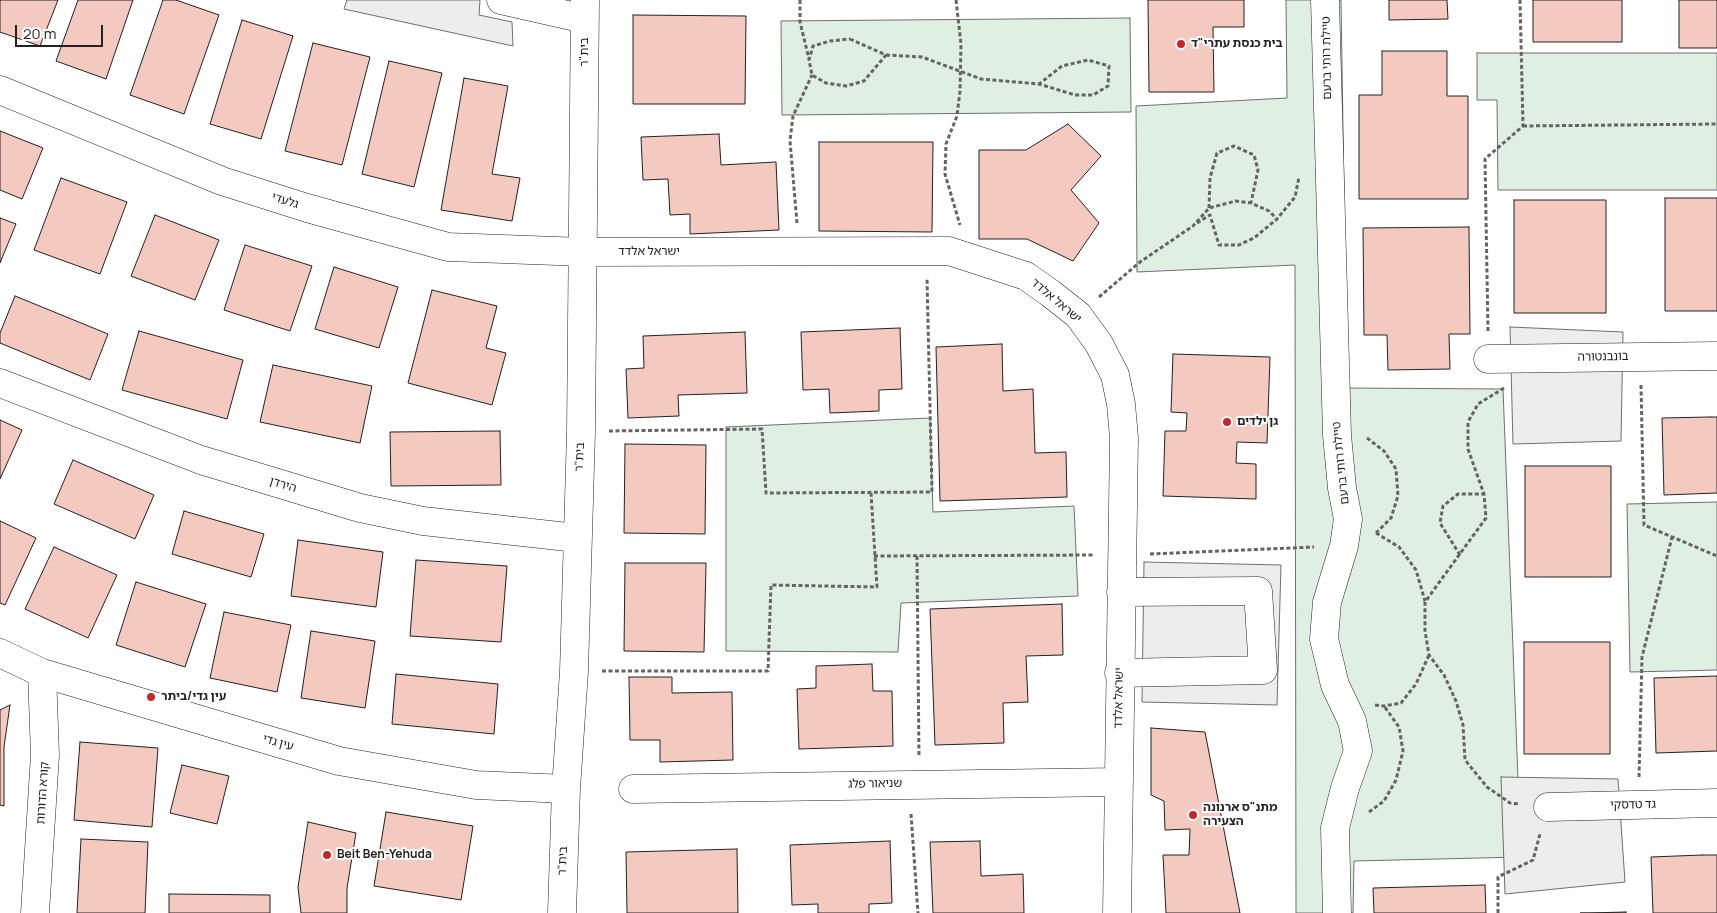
<!DOCTYPE html>
<html>
<head>
<meta charset="utf-8">
<style>
  body { margin:0 }
  #map { position:relative; width:1717px; height:913px; overflow:hidden; background:#fff; font-family:Manrope,sans-serif }
  canvas { display:block }
  .scale { position:absolute; left:15px; top:25px; width:88px; height:22px; box-sizing:border-box; border:2px solid #222; border-top:0; padding-left:6px; font-size:15px; line-height:18px; white-space:nowrap; color:#222; -webkit-text-stroke:4px #fff; paint-order:stroke }
</style>
</head>
<body>
<div id="map">
<canvas width="1717" height="913"></canvas>
<div class="scale">20 m</div>
</div>
<script>
const ctx = document.querySelector('canvas').getContext('2d');
ctx.lineJoin = 'round';
function paint(path, color) { ctx.fillStyle = color; ctx.fill(path, 'evenodd'); }
const shape = rows => new Path2D(rows.map(r => 'M' + r).join(''));
function trace(path, color, width, dash) { ctx.strokeStyle = color; ctx.lineWidth = width; ctx.lineCap = dash ? 'butt' : 'round'; ctx.setLineDash(dash || []); ctx.stroke(path); }
function write(font, color, halo, rows, align = 'center') {
  ctx.font = font + ' Manrope,"Noto Sans Hebrew",sans-serif'; ctx.lineWidth = 4; ctx.setLineDash([]); ctx.textBaseline = 'middle'; ctx.strokeStyle = halo; ctx.fillStyle = color; for (const [text, x, y, turn = 0] of rows) {
    ctx.save(); ctx.translate(x, y); ctx.rotate((+turn || 0) * Math.PI / 180); ctx.textAlign = isNaN(turn) ? turn : align; if (halo) ctx.strokeText(text, 0, 0); ctx.fillText(text, 0, 0); ctx.restore();
  }
}
const green = shape([
  [1286,0,1341,0,1347,388,1503,389,1521,857,1354,861,1353,913,1296,913,1295,265,1137,272,1136,106,1287,98,1286,0],
  [1130,18,1131,112,782,115,781,21,1130,18],
  [1477,53,1717,53,1717,190,1498,190,1497,100,1477,100,1477,53],
  [930,418,933,512,1074,506,1078,596,901,603,898,652,726,651,726,427,930,418],
  [1717,502,1717,670,1630,672,1627,504,1717,502]
]);
const parking = shape([
  [347,0,480,0,479,15,512,22,513,46,344,9,347,0],
  [1510,327,1623,332,1621,441,1513,444,1510,327],
  [1144,562,1281,565,1277,705,1142,702,1144,562],
  [1501,777,1618,779,1625,882,1505,894,1501,777]
]);
const building = shape([
  [0,0,58,0,40,46,0,32,0,0],
  [78,0,133,0,106,79,56,61,78,0],
  [163,0,176,0,219,15,184,114,130,95,163,0],
  [1148,0,1244,0,1244,27,1213,27,1214,92,1149,92,1148,0],
  [1389,0,1447,0,1448,19,1389,20,1389,0],
  [1533,0,1622,0,1622,42,1533,42,1533,0],
  [1679,0,1717,0,1717,48,1679,48,1679,0],
  [633,15,746,16,745,104,633,104,633,15],
  [242,20,293,36,261,139,210,124,242,20],
  [313,43,370,57,342,165,285,151,313,43],
  [1382,51,1447,51,1447,96,1468,96,1468,199,1359,199,1359,95,1382,95,1382,51],
  [389,61,442,73,414,187,362,174,389,61],
  [464,78,508,86,492,174,520,178,512,221,441,210,464,78],
  [1068,124,1101,156,1071,190,1099,223,1073,261,1027,239,979,239,979,150,1026,150,1068,124],
  [0,131,43,148,22,199,0,190,0,131],
  [719,134,721,165,776,162,779,230,690,234,690,214,670,215,668,179,643,180,641,137,719,134],
  [819,142,933,142,932,232,819,231,819,142],
  [61,178,127,202,100,274,34,250,61,178],
  [1665,198,1717,198,1717,311,1665,311,1665,198],
  [1514,200,1606,200,1606,313,1514,313,1514,200],
  [155,215,219,240,195,300,131,276,155,215],
  [0,218,16,224,0,263,0,218],
  [1469,227,1470,334,1449,334,1450,369,1388,370,1387,335,1364,335,1363,228,1469,227],
  [245,245,312,266,290,331,224,310,245,245],
  [334,267,398,287,379,348,315,329,334,267],
  [432,290,497,306,486,348,506,353,492,405,408,383,432,290],
  [15,296,108,334,90,380,0,343,0,333,15,296],
  [900,328,902,389,879,390,879,411,830,413,829,389,803,390,801,332,900,328],
  [139,331,243,360,227,419,122,390,139,331],
  [745,332,747,393,678,395,679,416,628,418,626,369,644,368,643,336,745,332],
  [1002,344,1003,391,1033,389,1035,453,1066,452,1067,497,940,501,936,347,1002,344],
  [1173,354,1270,357,1267,443,1237,442,1236,463,1256,464,1256,499,1163,496,1165,431,1186,431,1187,413,1171,412,1173,354],
  [273,365,372,386,360,443,260,422,273,365],
  [1710,417,1717,417,1717,493,1664,495,1662,418,1710,417],
  [0,420,22,430,0,479,0,420],
  [500,431,501,485,391,486,390,432,500,431],
  [625,444,706,445,705,534,624,533,625,444],
  [73,460,154,495,135,539,54,504,73,460],
  [1525,466,1611,466,1611,577,1525,577,1525,466],
  [184,511,264,534,251,577,172,554,184,511],
  [0,521,36,538,5,605,0,603,0,521],
  [298,540,383,552,376,607,291,596,298,540],
  [54,547,117,575,88,638,25,609,54,547],
  [416,560,507,566,501,642,410,636,416,560],
  [625,563,706,563,704,652,624,651,625,563],
  [136,582,206,604,185,667,116,645,136,582],
  [1062,604,1063,655,1026,656,1028,702,1003,703,1004,743,935,745,930,609,1062,604],
  [224,612,291,625,277,692,210,678,224,612],
  [311,631,375,641,365,708,301,698,311,631],
  [1524,642,1610,642,1610,754,1524,754,1524,642],
  [872,664,873,691,892,691,893,746,799,749,797,689,816,688,816,666,872,664],
  [396,674,498,684,494,734,392,724,396,674],
  [1717,676,1717,751,1656,753,1654,678,1717,676],
  [629,677,672,677,672,693,732,692,733,760,660,762,660,740,630,740,629,677],
  [10,705,4,747,4,806,0,805,0,710,10,705],
  [1151,728,1205,732,1240,913,1166,913,1163,855,1189,855,1190,829,1165,830,1164,801,1151,795,1151,728],
  [80,742,158,748,152,827,74,820,80,742],
  [182,765,229,776,217,824,170,813,182,765],
  [386,812,473,826,461,900,374,886,386,812],
  [308,822,356,833,347,888,347,913,301,913,298,887,308,822],
  [81,839,148,842,145,913,77,913,81,839],
  [890,841,892,903,869,904,869,913,818,913,818,904,792,905,790,845,890,841],
  [980,841,981,876,1023,874,1024,913,933,913,930,842,980,841],
  [737,849,738,913,627,913,626,852,737,849],
  [1702,855,1717,855,1717,913,1653,913,1651,857,1702,855],
  [1485,885,1486,913,1374,913,1373,888,1485,885],
  [169,894,270,895,270,913,169,913,169,894],
  [1626,912,1626,913,1580,913,1589,913,1626,912]
]);
const path = shape([
  [800,0,800,22,809,59],
  [956,0,961,44,960,91,957,116,946,144,945,174,960,225],
  [850,39,886,55,864,81,846,86,826,83,812,75,809,60,813,46,830,41,850,39],
  [886,55,922,57,981,79,1039,84,1075,95,1093,95,1108,86,1109,66,1088,60,1062,66,1039,84],
  [1523,126,1717,124],
  [1209,208,1210,178,1217,153,1234,146,1254,155,1258,170,1251,203],
  [797,223,790,141,793,116,812,75],
  [1197,223,1210,215,1219,245,1239,245,1254,238,1277,219,1295,197,1299,177],
  [1099,297,1140,262,1193,226,1209,208,1236,201,1251,203,1269,211,1277,219],
  [1488,331,1485,159,1523,126,1520,0],
  [1641,385,1644,525,1717,556],
  [1504,388,1478,404,1468,422,1468,449,1484,494,1486,518,1425,602,1425,631,1429,655,1444,675,1456,701,1463,725,1465,760,1487,787,1510,803,1520,804],
  [609,431,762,429,766,493,932,492,927,279],
  [1367,438,1384,451,1396,469,1398,496,1391,518,1376,533],
  [1376,533,1399,547,1416,570,1425,601],
  [1150,554,1314,547],
  [1460,555,1440,523,1443,506,1458,494,1484,494],
  [874,556,1094,555],
  [917,556,919,757],
  [602,671,768,671,771,585,877,587,871,493],
  [1375,705,1384,706,1401,703,1416,684,1429,655],
  [1639,777,1642,657,1672,537],
  [1369,812,1384,801,1396,780,1403,751,1399,727,1384,706],
  [911,814,918,913],
  [1498,913,1498,877,1533,860,1540,834]
]);
const minor = shape([
  [501,0,585,19],
  [1325,0,1337,435,1342,488,1348,519,1344,546,1327,602,1324,639,1335,685,1352,721,1358,751,1345,788,1335,828,1337,913],
  [0,90,222,181,307,208,448,247,584,252,949,251,1026,276,1050,293,1078,315,1099,344,1115,375,1121,404,1124,438,1117,913],
  [1488,359,1717,356],
  [0,383,201,460,360,508,423,521,577,538],
  [0,653,42,673,339,761,476,785,566,789],
  [1119,673,1263,670,1258,591,1121,592],
  [633,789,1117,782],
  [1548,807,1717,803],
  [35,913,45,755,42,673],
  [562,913,566,789,574,671,581,432,585,0]
]);
const markers = [
  [1181,44,5,"#c62828"],
  [1227,422,5,"#c62828"],
  [151,697,5,"#c62828"],
  [1193,815,5,"#c62828"],
  [327,855,5,"#c62828"]
];
const poiNames = [
  ["בית כנסת עתרי\"ד",1191,44],
  ["גן ילדים",1237,422],
  ["עין גדי/ביתר",161,697],
  ["מתנ\"ס ארנונה",1203,808],
  ["הצעירה",1203,822],
  ["Beit Ben-Yehuda",337,855]
];
const streetNames = [
  ["בית\"ר",585,52,-90],
  ["טיילת רותי ברעם",1327,58,-91],
  ["גלעדי",285,201,18],
  ["ישראל אלדד",649,252],
  ["ישראל אלדד",1056,301,40],
  ["בונבנטורה",1603,357,-1],
  ["בית\"ר",580,457,-88],
  ["טיילת רותי ברעם",1341,463,-96],
  ["הירדן",283,485,17],
  ["ישראל אלדד",1119,698,-89],
  ["עין גדי",278,743,16],
  ["שניאור פלג",875,784,-1],
  ["קורא הדורות",43,793,-86],
  ["גד טדסקי",1633,805,-1],
  ["בית\"ר",563,861,-88]
];
paint(green, '#e0efe3');
trace(green, '#6f6f6f', 1);
paint(parking, '#ededed');
trace(parking, '#6f6f6f', 1);
paint(building, '#f3c9c0');
trace(building, '#222', 1);
trace(minor, '#222', 29);
trace(path, '#646464', 3, [4, 2.5]);
trace(minor, '#fff', 28);
for (const [x, y, r, color] of markers) { const dot = new Path2D(); dot.arc(x, y, r, 0, 2 * Math.PI); ctx.fillStyle = color; ctx.fill(dot); trace(dot, '#fff', 2); }
write('bold 12px', '#222', '#fff', poiNames, 'left');
write('12px', '#222', '#fff', streetNames);
</script>
</body>
</html>
